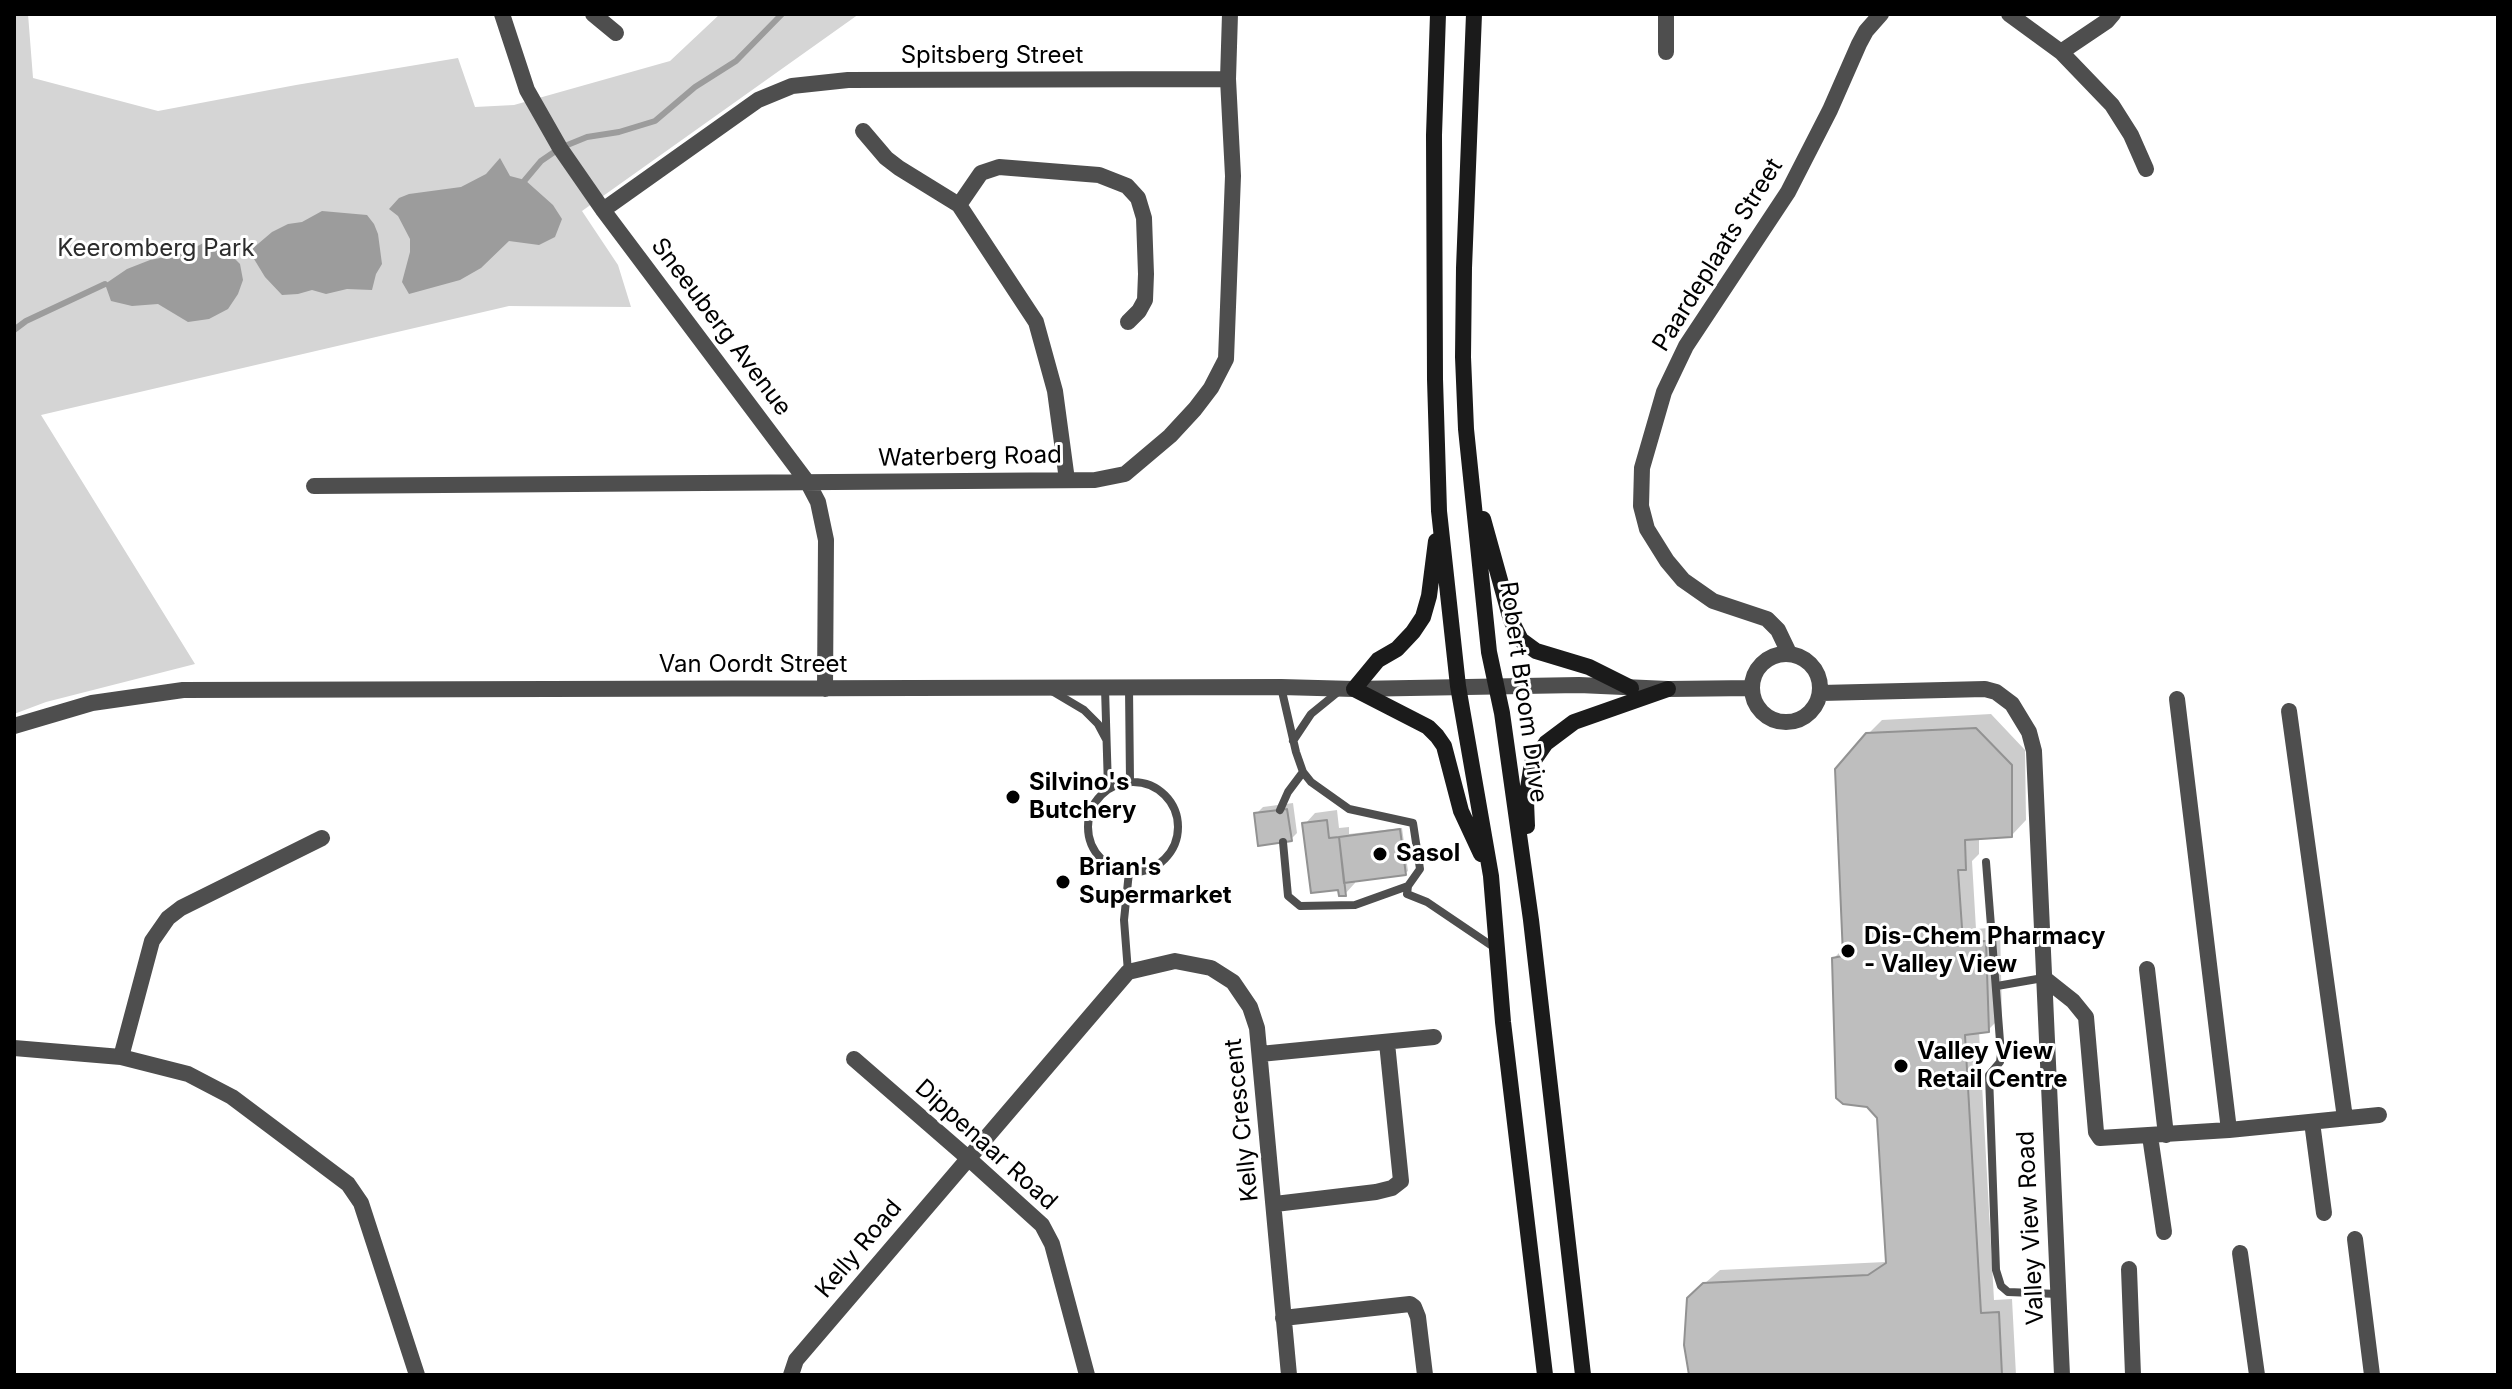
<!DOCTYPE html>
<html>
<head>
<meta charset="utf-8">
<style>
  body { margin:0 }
  #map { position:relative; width:2512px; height:1389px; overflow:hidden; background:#fff; font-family:Inter,sans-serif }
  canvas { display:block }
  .frame { position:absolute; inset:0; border:16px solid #000; pointer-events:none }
</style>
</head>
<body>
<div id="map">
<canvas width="2512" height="1389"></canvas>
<div class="frame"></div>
</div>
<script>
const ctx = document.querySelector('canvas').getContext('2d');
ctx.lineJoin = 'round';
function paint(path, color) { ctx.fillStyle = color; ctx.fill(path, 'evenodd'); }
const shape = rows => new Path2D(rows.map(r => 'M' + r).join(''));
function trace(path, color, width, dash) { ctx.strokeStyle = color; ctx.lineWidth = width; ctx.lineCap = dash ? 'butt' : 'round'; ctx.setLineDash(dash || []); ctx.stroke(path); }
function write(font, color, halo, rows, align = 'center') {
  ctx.font = font + ' Inter,sans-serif'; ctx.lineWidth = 6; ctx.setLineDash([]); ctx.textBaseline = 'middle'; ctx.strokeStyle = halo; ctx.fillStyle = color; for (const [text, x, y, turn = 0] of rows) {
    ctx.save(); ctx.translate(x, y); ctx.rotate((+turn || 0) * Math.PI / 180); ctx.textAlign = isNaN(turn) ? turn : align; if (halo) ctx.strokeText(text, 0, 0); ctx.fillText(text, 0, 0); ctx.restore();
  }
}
const green = shape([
  [14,14,28,14,33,78,158,111,296,85,458,58,475,107,514,105,670,61,720,14,859,14,582,211,618,265,631,307,509,306,41,415,195,664,46,702,14,714]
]);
const water = shape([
  [500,158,510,176,525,180,553,205,562,219,555,237,539,245,509,241,481,268,460,280,409,294,402,282,410,252,410,239,398,216,389,209,399,198,409,194,461,187,486,174],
  [322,211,367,215,374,224,378,234,382,264,376,274,372,290,347,289,326,294,312,290,298,294,282,295,265,277,254,259,252,249,272,232,288,224,302,222],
  [205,242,218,242,240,264,243,280,238,294,228,309,209,319,188,322,158,304,132,306,111,301,105,284,127,269,150,260,185,253]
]);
const shadow = shape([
  [1991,714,2025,750,2026,820,2012,835,1979,837,1979,854,1972,861,1976,929,2000,927,2002,1016,1988,1030,1979,1031,1994,1300,2012,1299,2016,1375,1691,1375,1704,1284,1720,1270,1885,1262,1888,1259,1879,1117,1834,958,1845,947,1867,735,1882,720],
  [1293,803,1297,833,1291,839,1256,814,1263,807],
  [1337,810,1339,828,1349,827,1349,834,1402,828,1408,871,1405,873,1355,879,1355,883,1345,894,1305,824,1315,813]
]);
const stream = shape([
  [525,180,541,161,560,148,587,137,619,132,655,121,695,87,736,61,782,14],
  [14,330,26,321,105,284]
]);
const building = shape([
  [1976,728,2012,765,2012,837,1965,840,1966,870,1958,870,1963,942,1986,941,1989,1032,1965,1035,1981,1313,1999,1312,2002,1375,1689,1375,1684,1345,1687,1298,1703,1283,1868,1275,1886,1263,1877,1118,1867,1107,1843,1104,1836,1098,1832,958,1843,956,1835,769,1866,733,1976,728],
  [1287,809,1292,841,1258,846,1254,813,1287,809],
  [1327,820,1329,838,1339,837,1346,896,1339,896,1338,890,1311,893,1302,823,1327,820],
  [1400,829,1406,875,1344,883,1339,837,1400,829]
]);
const lane = shape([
  [1281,687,1296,752,1303,772,1311,782,1349,809,1413,823,1420,869,1408,886,1407,894,1427,902,1495,948],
  [1105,688,1108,788],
  [1129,688,1130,781],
  [1052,691,1084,710,1098,724,1106,739],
  [1293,741,1311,714,1338,692],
  '1088 827a45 45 0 1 1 90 0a45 45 0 1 1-90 0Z',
  [1280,810,1288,792,1303,772],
  [1283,842,1288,896,1300,906,1355,905,1408,886],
  [1986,862,2001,1054,2000,1062,1989,1075,1996,1270,2001,1286,2008,1292,2058,1294],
  [1128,972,1124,920,1129,872],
  [1997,986,2043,978]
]);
const street = shape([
  [502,14,527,90,560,148,603,210,808,483,818,502,826,540,825,689],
  [593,14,616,33],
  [2009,14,2061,52,2112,105,2131,135,2146,169],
  [1666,52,1666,14],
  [2061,52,2107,21,2113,14],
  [863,131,886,158,899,168,959,205,1036,322,1055,391,1067,480],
  [959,205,981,173,999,167,1099,175,1127,186,1138,198,1144,218,1146,274,1145,300,1139,311,1128,322],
  [603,210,758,100,792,86,848,80,1228,79],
  [314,486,1095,480,1125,474,1170,436,1195,409,1211,388,1226,359,1233,176,1228,79,1230,14],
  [1789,653,1778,630,1767,619,1713,601,1683,580,1667,561,1647,529,1641,506,1642,468,1664,392,1686,346,1788,192,1830,110,1859,44,1866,31,1881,14],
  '1752 688a34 34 0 1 1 68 0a34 34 0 1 1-68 0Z',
  [1821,693,1985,689,1996,692,2012,704,2029,732,2034,751,2062,1375],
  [2177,699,2229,1130],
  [2289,711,2345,1118],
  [14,726,92,703,183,690,1281,687,1354,689,1579,685,1668,689,1752,688],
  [2147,969,2166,1135],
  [2044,978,2073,1001,2086,1017,2096,1132,2100,1138,2229,1130,2379,1115],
  [14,1048,121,1057,188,1074,232,1097,348,1184,361,1203,417,1375],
  [1260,1054,1434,1037],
  [121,1057,152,941,168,918,181,908,322,838],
  [854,1059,968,1158,1042,1225,1052,1244,1087,1375],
  [2312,1122,2324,1213],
  [2150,1136,2164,1232],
  [1275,1204,1376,1192,1392,1188,1401,1181,1387,1043],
  [2355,1239,2372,1375],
  [2240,1253,2257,1375],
  [2129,1269,2133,1375],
  [1283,1318,1410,1304,1414,1307,1418,1317,1425,1375],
  [791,1375,796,1360,1128,972,1175,961,1211,968,1233,982,1250,1007,1257,1028,1289,1375]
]);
const secondary = shape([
  [1438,14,1434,135,1435,379,1439,511,1458,686,1491,876,1503,1022,1545,1375],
  [1474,14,1464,268,1463,357,1466,429,1489,652,1502,713,1531,920,1583,1375],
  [1483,519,1511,620,1521,640,1536,651,1589,667,1631,688],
  [1436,541,1429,596,1423,617,1413,632,1397,649,1378,660,1354,689,1428,727,1437,736,1444,746,1461,811,1481,854],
  [1527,826,1526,801,1532,763,1546,743,1574,722,1668,689]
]);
const markers = [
  [1013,797,8,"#000"],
  [1380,854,8,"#000"],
  [1063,882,8,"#000"],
  [1848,951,8,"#000"],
  [1901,1066,8,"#000"]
];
const streetNames = [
  ["Spitsberg Street",992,56],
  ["Paardeplaats Street",1718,255,-58],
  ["Sneeuberg Avenue",721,327,53],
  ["Waterberg Road",970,457,-1],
  ["Van Oordt Street",753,665],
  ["Robert Broom Drive",1523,692,82],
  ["Kelly Crescent",1242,1120,-96],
  ["Dippenaar Road",986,1145,42],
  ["Valley View Road",2031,1228,-93],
  ["Kelly Road",859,1249,-50]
];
const parkNames = [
  ["Keeromberg Park",156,249]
];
const poiNames = [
  ["Silvino's",1029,783],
  ["Butchery",1029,811],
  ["Sasol",1396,854],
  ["Brian's",1079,868],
  ["Supermarket",1079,896],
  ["Dis-Chem Pharmacy",1864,937],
  ["- Valley View",1864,965],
  ["Valley View",1917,1052],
  ["Retail Centre",1917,1080]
];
paint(green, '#d5d5d5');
paint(water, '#9c9c9c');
paint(shadow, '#0003');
trace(stream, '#9c9c9c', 6);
paint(building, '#bebebe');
trace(building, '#929292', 2);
trace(lane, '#4e4e4e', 8);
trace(street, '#4e4e4e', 16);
trace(secondary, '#1b1b1b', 16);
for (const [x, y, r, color] of markers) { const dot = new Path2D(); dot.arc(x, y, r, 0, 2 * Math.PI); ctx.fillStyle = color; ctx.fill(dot); trace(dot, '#fff', 3); }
write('24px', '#000', '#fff', streetNames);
write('24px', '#2c2c2c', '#fff', parkNames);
write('bold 24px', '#000', '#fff', poiNames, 'left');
</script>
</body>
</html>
